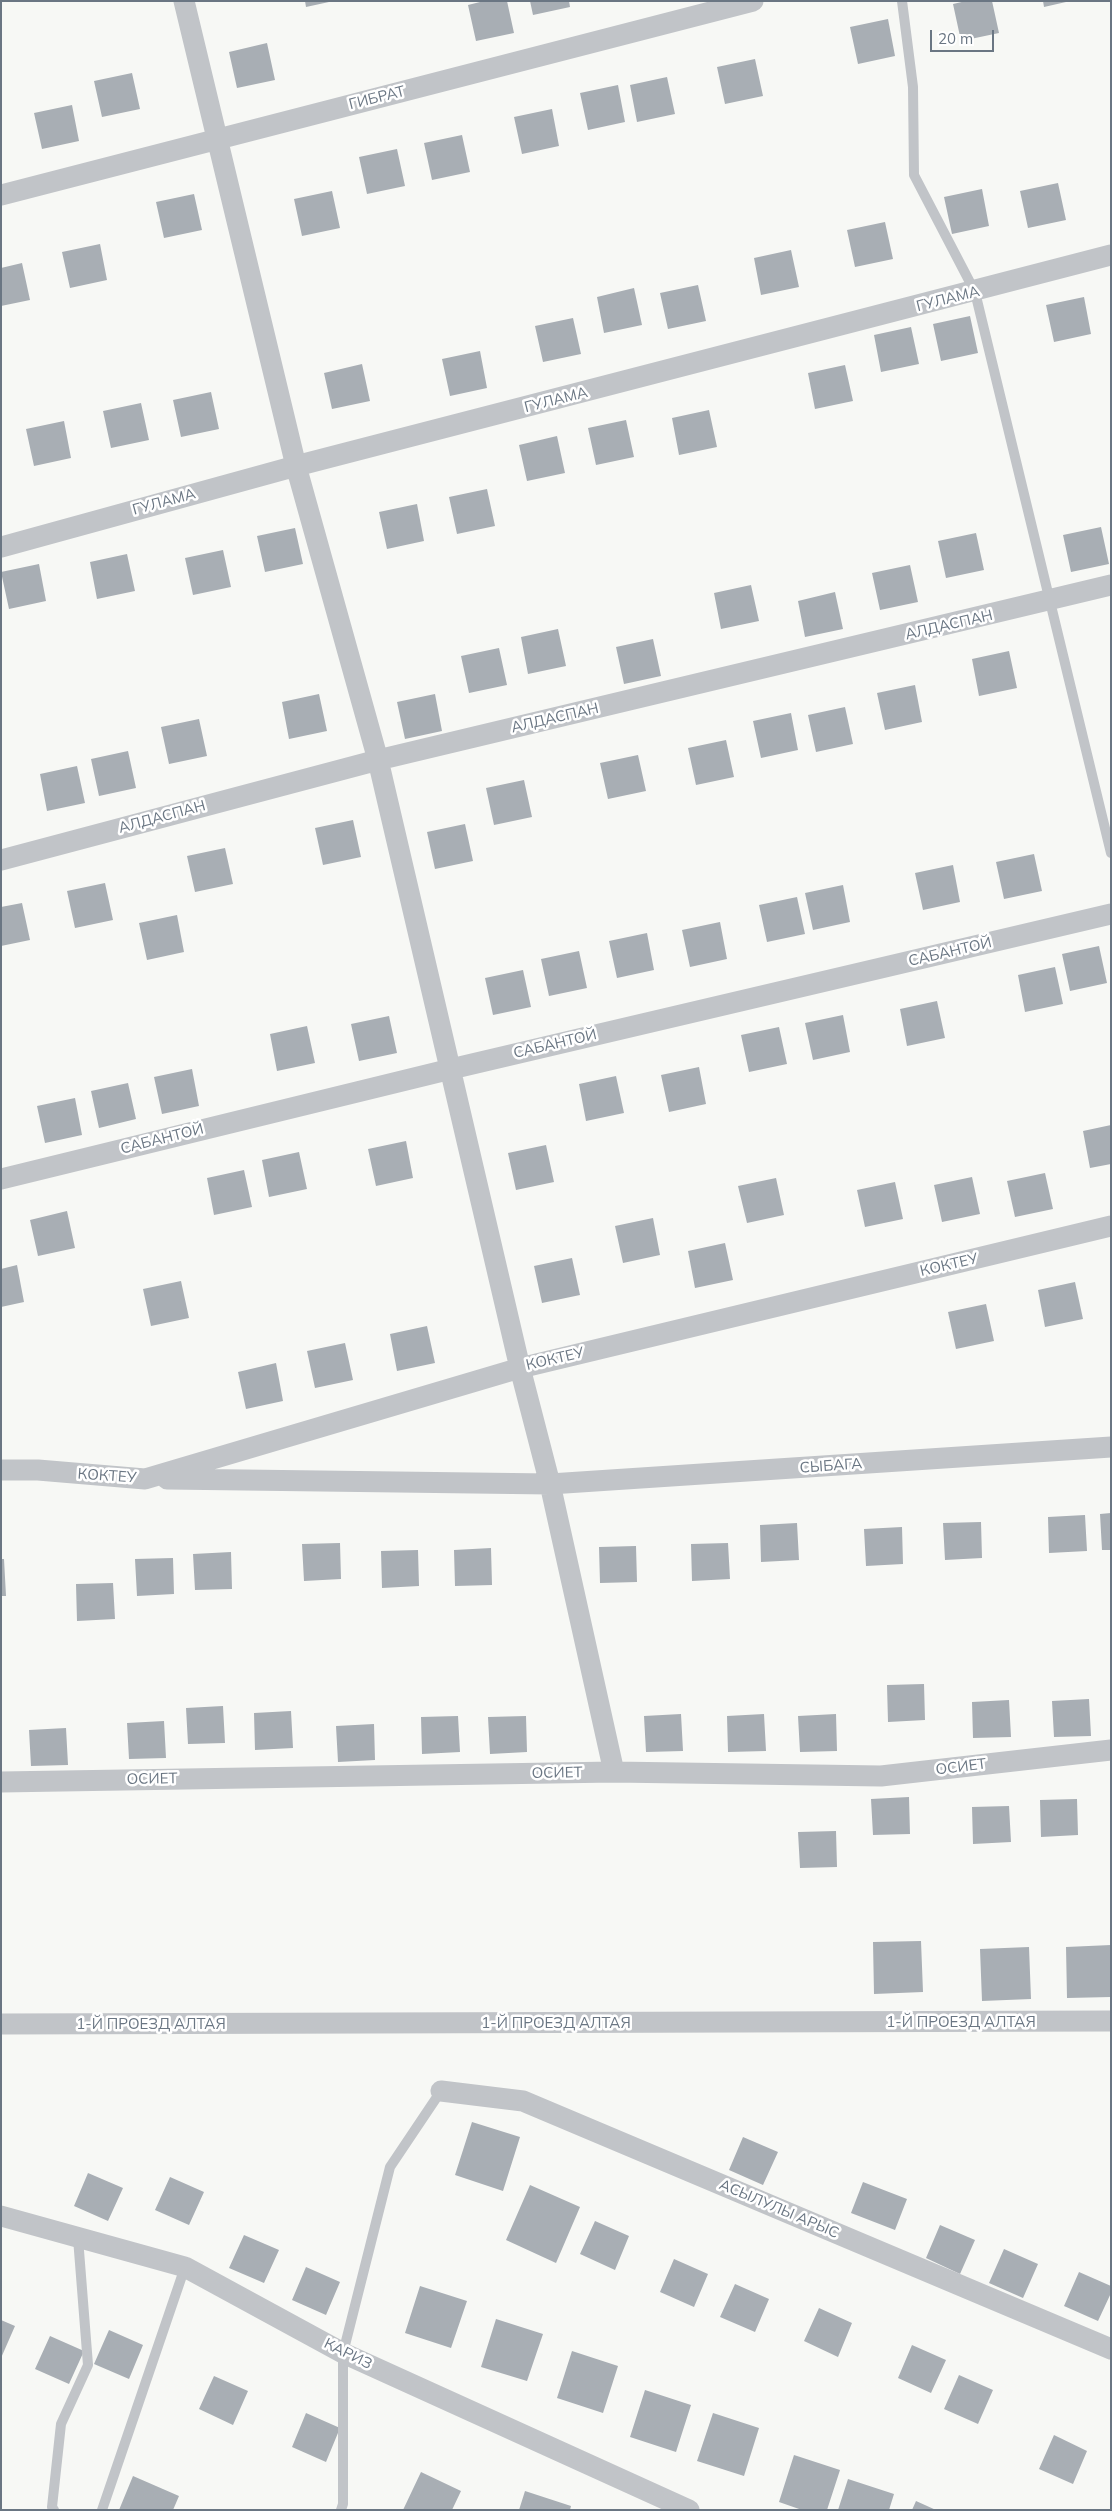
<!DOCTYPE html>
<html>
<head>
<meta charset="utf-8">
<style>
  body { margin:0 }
  #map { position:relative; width:1112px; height:2511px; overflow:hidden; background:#f7f8f5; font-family:Mulish,sans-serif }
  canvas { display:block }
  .frame { position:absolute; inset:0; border:2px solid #6a7683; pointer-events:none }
  .scale { position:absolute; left:930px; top:30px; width:64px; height:22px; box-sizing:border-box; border:2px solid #6a7683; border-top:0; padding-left:6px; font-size:15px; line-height:18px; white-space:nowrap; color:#6a7683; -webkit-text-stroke:4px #fff; paint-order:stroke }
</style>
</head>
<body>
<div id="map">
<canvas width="1112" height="2511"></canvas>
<div class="frame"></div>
<div class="scale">20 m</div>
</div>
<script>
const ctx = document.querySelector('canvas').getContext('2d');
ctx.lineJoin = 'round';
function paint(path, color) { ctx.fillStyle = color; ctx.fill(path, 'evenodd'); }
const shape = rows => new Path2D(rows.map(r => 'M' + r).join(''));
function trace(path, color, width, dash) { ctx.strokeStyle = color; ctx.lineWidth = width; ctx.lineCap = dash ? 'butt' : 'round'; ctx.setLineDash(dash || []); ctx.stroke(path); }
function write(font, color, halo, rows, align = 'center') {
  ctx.font = font + ' Mulish,sans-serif'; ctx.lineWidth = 5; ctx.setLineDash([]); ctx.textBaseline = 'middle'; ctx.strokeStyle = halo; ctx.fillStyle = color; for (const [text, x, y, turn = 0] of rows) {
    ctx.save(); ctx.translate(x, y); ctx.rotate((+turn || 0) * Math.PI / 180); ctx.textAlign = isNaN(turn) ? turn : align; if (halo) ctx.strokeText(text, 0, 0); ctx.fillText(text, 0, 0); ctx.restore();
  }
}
const building = shape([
  [305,1,329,1,329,2,306,7],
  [484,1,507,1,514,33,476,41,468,5],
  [530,1,569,1,570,7,533,15],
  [966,1,992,1,999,33,961,41,953,4],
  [1043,1,1066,1,1066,2,1044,7],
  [888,19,895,56,858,64,850,27],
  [267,43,275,80,237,88,229,52],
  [755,59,763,96,725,104,717,67],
  [132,73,140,109,102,117,94,81],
  [667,77,675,114,637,122,630,85],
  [618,85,625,122,588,130,580,93],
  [72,105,79,141,42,149,34,113],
  [552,109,559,146,522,154,514,117],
  [462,135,470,172,432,180,424,143],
  [397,149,405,186,367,194,359,157],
  [1058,183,1066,220,1028,228,1020,191],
  [982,189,989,226,952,234,944,197],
  [332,191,340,228,302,236,294,199],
  [194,194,202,230,164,238,156,202],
  [885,222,893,259,855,267,847,230],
  [100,244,107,280,70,288,62,252],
  [791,250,799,287,761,295,754,258],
  [22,263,30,300,1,306,1,268],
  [698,285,706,321,668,329,660,293],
  [634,288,642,325,604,333,597,297],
  [1084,297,1091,334,1054,342,1046,305],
  [970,316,978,353,941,361,933,324],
  [573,318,581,354,543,362,535,326],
  [911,327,919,364,881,372,874,335],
  [480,351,487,388,450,396,442,359],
  [362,364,370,401,332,409,324,373],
  [845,365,853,401,815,409,808,373],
  [211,392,219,429,181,437,173,400],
  [141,403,149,440,111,448,103,411],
  [709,410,717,447,679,455,672,418],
  [626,420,634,457,596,465,588,428],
  [64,421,71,458,34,466,26,429],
  [557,436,565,473,527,481,519,445],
  [487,489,495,526,457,534,449,497],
  [417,504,424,541,387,549,379,512],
  [1101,527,1109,564,1071,572,1063,535],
  [295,528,303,564,265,572,257,536],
  [976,533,984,570,946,578,938,541],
  [223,550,231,587,193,595,185,558],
  [127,554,135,591,97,599,90,562],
  [39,564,46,601,9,609,1,572],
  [910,565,918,602,880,610,872,573],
  [751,585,759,621,721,629,714,593],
  [835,592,843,629,805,637,798,601],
  [558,629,566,666,528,674,521,637],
  [653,639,661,676,624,684,616,647],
  [499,648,507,685,469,693,461,656],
  [1009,651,1017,688,979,696,972,659],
  [915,685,922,722,885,730,877,693],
  [319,694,327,731,289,739,282,702],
  [435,694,442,731,405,739,397,702],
  [845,707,853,744,816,752,808,715],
  [791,713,798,750,761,758,753,721],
  [199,719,207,756,169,764,161,727],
  [726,740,734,777,696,785,688,748],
  [128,751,136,788,99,796,91,759],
  [638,755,646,791,608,799,600,763],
  [77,766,85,803,47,811,40,774],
  [524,780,532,817,494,825,486,788],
  [353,820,361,857,323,865,315,828],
  [465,824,473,861,435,869,427,832],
  [225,848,233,884,195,892,187,856],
  [1034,854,1042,891,1004,899,996,862],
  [953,865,960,902,923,910,915,873],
  [105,883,113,920,75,928,67,891],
  [843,885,850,922,813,930,805,893],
  [797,897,805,934,767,942,759,905],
  [22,903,30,940,1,946,1,907],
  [177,915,184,952,147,960,139,923],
  [720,922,727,959,690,967,682,930],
  [647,933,654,970,617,978,609,941],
  [1099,946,1107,983,1070,991,1062,954],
  [579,951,587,988,549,996,541,959],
  [1055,967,1063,1004,1025,1012,1018,975],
  [523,970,531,1007,493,1015,485,978],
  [937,1001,945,1038,907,1046,900,1009],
  [843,1015,850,1052,813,1060,805,1023],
  [389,1016,397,1053,359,1061,351,1024],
  [307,1026,315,1063,277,1071,270,1034],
  [779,1027,787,1064,749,1072,741,1035],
  [699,1067,706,1104,669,1112,661,1075],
  [192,1069,199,1106,162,1114,154,1077],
  [616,1076,624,1113,586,1121,579,1084],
  [128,1083,136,1119,99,1128,91,1091],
  [75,1098,82,1135,45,1143,37,1106],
  [1111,1125,1111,1164,1090,1168,1083,1131],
  [406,1141,413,1178,376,1186,368,1149],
  [546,1145,554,1182,516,1190,508,1153],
  [299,1152,307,1189,269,1197,262,1160],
  [244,1170,252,1207,214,1215,207,1178],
  [1045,1173,1053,1209,1015,1217,1007,1181],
  [972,1177,980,1214,942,1222,934,1185],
  [776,1178,784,1215,747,1223,738,1186],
  [895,1182,903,1219,865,1227,857,1190],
  [67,1211,75,1248,38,1256,30,1220],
  [653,1218,660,1255,623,1263,615,1226],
  [725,1243,733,1280,695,1288,688,1251],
  [572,1258,580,1295,542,1303,534,1266],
  [17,1265,24,1302,1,1307,1,1269],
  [181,1281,189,1318,151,1326,143,1289],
  [1075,1282,1083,1319,1045,1327,1038,1290],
  [986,1304,994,1341,956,1349,948,1312],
  [427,1326,435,1363,397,1371,390,1334],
  [345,1343,353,1380,315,1388,307,1351],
  [276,1363,283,1401,246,1409,238,1372],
  [1111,1513,1111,1550,1102,1550,1100,1514],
  [1085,1515,1087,1551,1049,1553,1048,1517],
  [981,1522,982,1558,945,1560,943,1523],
  [797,1523,799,1560,761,1562,760,1525],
  [902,1527,903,1564,866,1566,864,1529],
  [340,1543,341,1579,304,1581,302,1544],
  [728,1543,730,1579,692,1581,691,1544],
  [636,1546,637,1582,600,1583,599,1547],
  [491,1548,492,1585,455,1586,454,1550],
  [418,1550,419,1586,382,1588,381,1551],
  [231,1552,232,1589,195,1590,193,1554],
  [173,1558,174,1594,137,1596,135,1559],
  [1,1559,4,1559,6,1596,1,1596],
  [113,1583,115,1619,77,1621,76,1584],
  [924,1684,925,1720,888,1722,887,1685],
  [1089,1699,1091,1736,1054,1737,1052,1701],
  [1009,1700,1011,1737,973,1738,972,1702],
  [223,1706,225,1743,188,1744,186,1708],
  [291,1711,293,1748,255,1750,254,1713],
  [681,1714,683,1751,646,1752,644,1716],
  [764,1714,766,1751,728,1752,727,1716],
  [836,1714,837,1751,800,1752,798,1716],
  [458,1716,460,1752,422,1754,421,1717],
  [526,1716,527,1752,490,1754,488,1717],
  [164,1721,166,1758,129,1759,127,1723],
  [374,1724,375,1760,338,1762,336,1726],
  [66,1728,68,1765,31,1766,29,1730],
  [909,1797,910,1834,873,1835,871,1799],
  [1077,1799,1078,1835,1041,1837,1040,1800],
  [1009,1806,1011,1842,973,1844,972,1807],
  [836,1831,837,1867,800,1868,798,1832],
  [921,1941,923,1992,874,1994,873,1942],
  [1111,1945,1111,1997,1067,1998,1066,1947],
  [1029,1947,1031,1999,982,2001,980,1949],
  [472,2122,520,2137,503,2191,455,2175],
  [743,2137,778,2152,763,2185,729,2170],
  [88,2173,123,2188,108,2221,74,2206],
  [170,2177,204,2192,189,2225,155,2210],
  [863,2182,907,2199,895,2230,851,2213],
  [530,2185,580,2207,556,2263,506,2240],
  [595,2221,629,2236,615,2270,580,2254],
  [940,2225,975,2240,960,2274,926,2258],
  [244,2235,279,2250,264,2283,229,2268],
  [1004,2249,1038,2264,1023,2298,989,2283],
  [674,2259,708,2274,694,2307,660,2292],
  [306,2267,340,2282,326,2315,292,2300],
  [1079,2272,1111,2286,1111,2293,1098,2321,1064,2306],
  [735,2284,769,2299,755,2332,720,2317],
  [420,2286,467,2301,451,2348,405,2333],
  [819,2308,852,2323,838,2357,804,2341],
  [496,2319,543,2334,527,2381,481,2367],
  [1,2320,15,2326,1,2358],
  [109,2330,143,2345,129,2379,94,2364],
  [50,2336,84,2351,69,2384,35,2369],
  [912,2345,946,2360,931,2393,898,2378],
  [572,2351,618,2366,603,2413,557,2398],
  [959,2375,993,2390,978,2424,944,2409],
  [214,2376,248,2391,233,2425,199,2409],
  [645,2390,691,2405,676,2452,630,2437],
  [306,2413,340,2428,326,2462,292,2447],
  [713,2413,759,2428,744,2476,697,2461],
  [1054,2435,1087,2451,1073,2484,1039,2469],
  [794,2455,840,2470,827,2510,802,2510,779,2502],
  [421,2472,461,2491,452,2510,403,2510],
  [133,2476,179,2496,173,2510,119,2510],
  [848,2479,894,2494,889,2510,838,2510],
  [525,2491,571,2506,570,2510,519,2510],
  [916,2501,936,2510,912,2510]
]);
const lane = shape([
  [902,1,913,87,914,175,975,292,1111,853],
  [54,2510,52,2507,61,2424,88,2365,78,2238],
  [102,2510,185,2267],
  [341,2510,343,2504,343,2353,390,2167,441,2091]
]);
const street = shape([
  [184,1,296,466,378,760,520,1368,550,1484,614,1772],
  [1,195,753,1],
  [1,547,296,466,1111,255],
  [1,860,378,760,1111,585],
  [1,1179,451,1069,1111,914],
  [1,1470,38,1470,145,1479,520,1368,1111,1226],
  [167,1479,550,1484,1111,1447],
  [1,1782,614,1772,881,1776,1111,1750],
  [1,2024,1111,2021],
  [441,2091,523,2101,1111,2349],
  [1,2216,185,2267,343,2353,689,2510]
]);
const streetNames = [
  ["ГИБРАТ",377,98,-14],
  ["ГУЛАМА",948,299,-14],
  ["ГУЛАМА",556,400,-14],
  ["ГУЛАМА",164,502,-15],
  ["АЛДАСПАН",949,625,-13],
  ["АЛДАСПАН",555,718,-13],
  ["АЛДАСПАН",162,817,-15],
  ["САБАНТОЙ",950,952,-13],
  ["САБАНТОЙ",555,1044,-13],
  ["САБАНТОЙ",162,1139,-14],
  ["КОКТЕУ",949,1265,-13],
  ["КОКТЕУ",555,1359,-13],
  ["СЫБАГА",831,1466,-4],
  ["КОКТЕУ",107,1476,4],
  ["ОСИЕТ",961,1767,-7],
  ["ОСИЕТ",557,1773,-1],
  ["ОСИЕТ",152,1779,-1],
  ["1-Й ПРОЕЗД АЛТАЯ",961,2022],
  ["1-Й ПРОЕЗД АЛТАЯ",556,2023],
  ["1-Й ПРОЕЗД АЛТАЯ",151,2024],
  ["АСЫЛУЛЫ АРЫС",779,2209,23],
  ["КАРИЗ",348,2354,26]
];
paint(building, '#a8aeb4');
trace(lane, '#c1c4c8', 10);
trace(street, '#c1c4c8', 21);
write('15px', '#6a7683', '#fff', streetNames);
</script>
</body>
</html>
